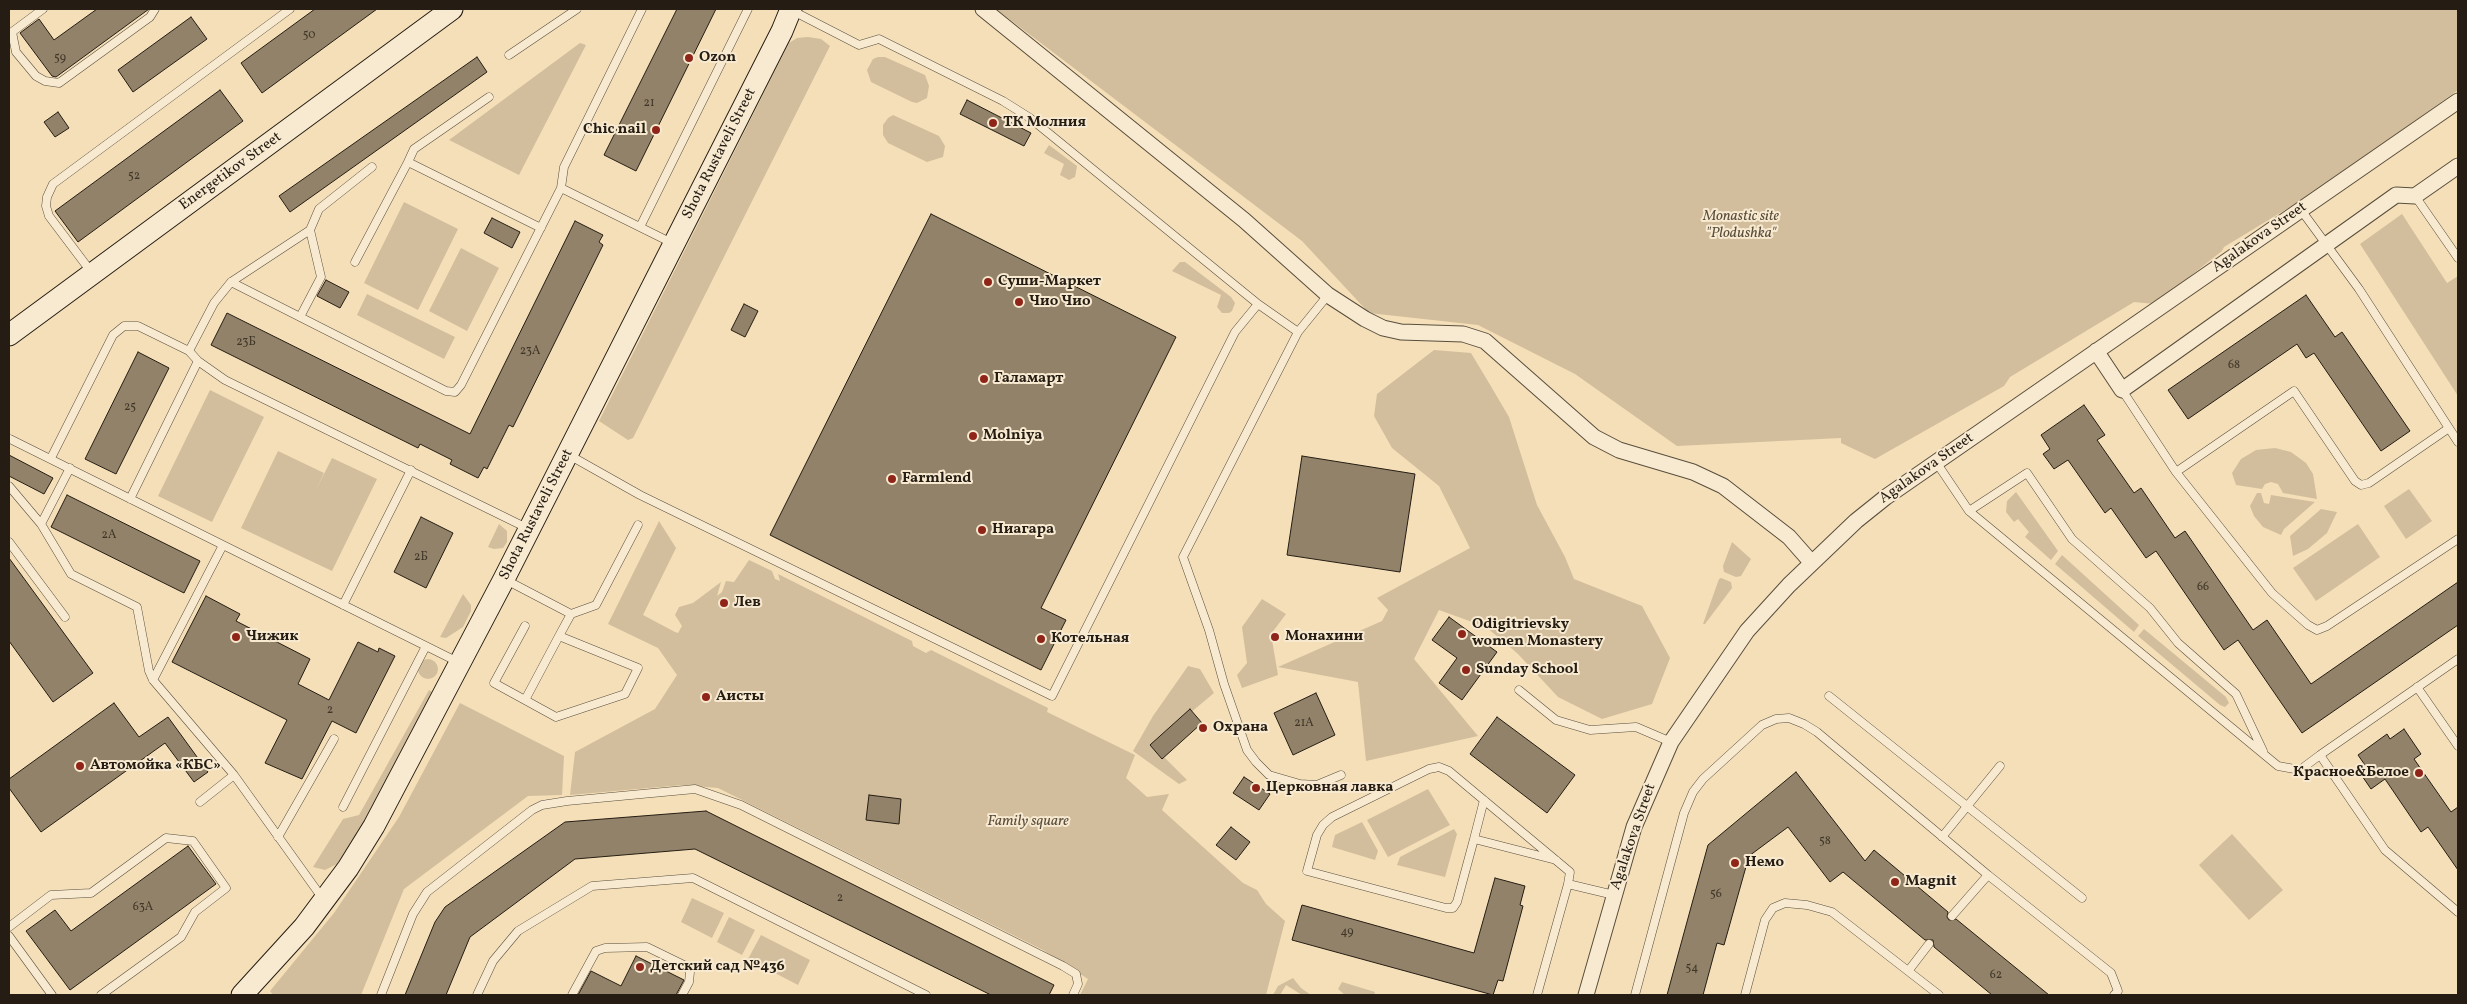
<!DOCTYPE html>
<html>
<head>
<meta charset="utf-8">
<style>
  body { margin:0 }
  #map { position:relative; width:2467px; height:1004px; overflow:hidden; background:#f5dfb8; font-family:Vollkorn,serif }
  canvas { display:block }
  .frame { position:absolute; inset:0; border:10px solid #251d13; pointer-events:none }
</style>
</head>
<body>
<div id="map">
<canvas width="2467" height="1004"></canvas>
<div class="frame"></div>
</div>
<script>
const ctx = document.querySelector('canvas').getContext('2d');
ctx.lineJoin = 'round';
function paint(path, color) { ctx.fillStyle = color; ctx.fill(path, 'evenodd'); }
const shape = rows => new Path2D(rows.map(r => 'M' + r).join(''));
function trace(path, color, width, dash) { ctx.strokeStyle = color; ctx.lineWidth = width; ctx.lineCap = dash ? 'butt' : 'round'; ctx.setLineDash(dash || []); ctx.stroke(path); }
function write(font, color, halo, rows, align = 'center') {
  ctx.font = font + ' Vollkorn,serif'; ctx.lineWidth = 4; ctx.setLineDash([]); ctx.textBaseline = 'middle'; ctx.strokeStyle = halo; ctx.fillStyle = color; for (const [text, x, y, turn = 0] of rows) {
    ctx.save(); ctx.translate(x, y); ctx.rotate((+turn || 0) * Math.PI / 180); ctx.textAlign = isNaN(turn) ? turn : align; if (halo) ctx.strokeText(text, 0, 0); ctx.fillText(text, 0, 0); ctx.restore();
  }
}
const green = shape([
  [996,9,2458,9,2458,90,2318,190,2224,247,2222,251,2155,304,2134,302,2010,377,2004,386,1875,459,1841,443,1841,438,1677,446,1575,374,1478,325,1369,313,1302,241],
  [808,37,821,39,830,46,633,438,628,440,599,421,789,43,797,38],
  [580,43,586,45,519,175,449,140],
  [878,57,885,57,925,75,929,86,927,98,917,103,912,102,871,82,867,70,873,59],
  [893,115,939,136,945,146,943,157,927,162,888,143,883,135,883,125,888,118],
  [1049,145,1077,166,1075,177,1069,180,1060,175,1064,164,1044,153],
  [404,202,458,229,418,310,364,283],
  [2402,214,2447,283,2458,276,2458,396,2360,244],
  [461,248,499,268,467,331,429,311],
  [1180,262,1185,262,1231,297,1235,303,1232,311,1229,313,1222,313,1217,307,1221,295,1172,271],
  [367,294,455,337,444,359,357,315],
  [1434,350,1471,353,1489,383,1509,417,1537,505,1565,557,1574,579,1642,606,1670,658,1652,704,1602,719,1558,697,1518,654,1486,627,1439,610,1414,659,1478,736,1366,761,1358,682,1278,667,1382,621,1388,610,1377,598,1470,548,1439,486,1392,448,1374,416,1377,394],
  [210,390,264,417,212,522,158,496],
  [2275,448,2291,452,2306,463,2313,474,2317,499,2283,493,2278,484,2271,482,2265,484,2262,489,2236,485,2232,473,2241,459,2256,450],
  [278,451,324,473,316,490,332,458,377,479,332,571,241,528],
  [2409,489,2432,521,2406,539,2384,506],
  [2016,492,2058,551,2051,560,2025,537,2029,532,2018,519,2014,522,2006,512,2007,501],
  [2257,493,2261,493,2264,503,2269,504,2271,495,2315,502,2284,529,2281,535,2263,527,2254,516,2250,506],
  [2321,509,2337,512,2327,533,2308,549,2293,556,2290,536],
  [659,521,676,548,643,615,675,632,678,633,682,626,675,615,679,607,693,603,721,582,717,596,722,592,726,581,734,582,749,560,772,571,775,579,780,581,778,574,912,641,913,646,926,653,931,650,1048,708,1047,712,1135,755,1126,778,1147,797,1169,794,1162,810,1243,883,1257,890,1266,904,1285,921,1266,995,1080,995,1088,979,1043,950,718,788,683,785,570,795,575,752,655,709,677,675,658,648,608,624],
  [499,524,507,531,507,542,503,548,494,549,488,547],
  [2358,524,2380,557,2316,601,2293,568],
  [1732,542,1751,559,1741,576,1736,577,1724,572,1723,566],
  [2062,555,2139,625,2134,632,2055,564],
  [1721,578,1731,582,1732,588,1705,624,1703,624,1719,579],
  [463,594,471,605,471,611,463,627,446,638,440,637],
  [1262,599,1286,614,1271,634,1278,675,1242,688,1237,675,1247,663,1242,627],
  [2144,629,2226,697,2229,703,2225,707,2220,705,2138,636],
  '418 669a10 10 0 1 1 20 0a10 10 0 1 1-20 0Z',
  [1188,666,1200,669,1214,693,1152,745,1187,780,1179,784,1133,751,1153,716],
  [429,690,434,693,368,816,337,864,325,870,313,867,343,819,359,815],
  [460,703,564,756,562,795,528,796,404,889,361,995,273,995,270,991,334,913,399,817],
  [1428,789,1450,825,1388,857,1367,820],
  [1362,822,1378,851,1375,860,1332,847,1335,835],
  [1454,829,1457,834,1445,877,1397,865,1400,857],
  [2232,834,2283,890,2249,920,2199,865],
  [692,898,724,913,712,938,681,922],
  [729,917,755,930,742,955,717,942],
  [761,935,810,960,798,985,748,959],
  [1293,978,1301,988,1311,995,1302,995,1286,985,1280,995,1273,995,1278,986],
  [1342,982,1375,992,1374,995,1345,995,1338,989]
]);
const building = shape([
  [97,9,149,9,56,77,52,76,20,33,39,19,54,40,97,9],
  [315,9,377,9,262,93,241,63,315,9],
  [677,9,716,9,636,171,604,155,677,9],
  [191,17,207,39,133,92,118,70,191,17],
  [477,57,487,72,290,212,279,196,477,57],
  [220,90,243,121,78,242,55,211,220,90],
  [967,100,1031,133,1024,146,960,114,967,100],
  [58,112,69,128,55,137,44,122,58,112],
  [931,214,1176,337,1041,608,1066,620,1041,670,770,535,931,214],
  [492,218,520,232,512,248,484,233,492,218],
  [575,221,603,235,599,242,603,245,513,427,509,425,487,469,484,467,478,478,450,464,452,460,420,444,418,448,211,345,227,313,470,434,575,221],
  [326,280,349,292,340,308,317,296,326,280],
  [2306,295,2335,337,2342,332,2410,431,2381,451,2314,353,2306,358,2297,344,2188,419,2168,390,2306,295],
  [744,304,758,311,745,337,731,330,744,304],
  [138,352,169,368,116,474,85,459,138,352],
  [2084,405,2105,435,2097,440,2134,493,2141,488,2175,538,2185,531,2253,630,2267,620,2311,684,2458,582,2458,625,2302,733,2238,640,2224,650,2156,551,2146,558,2111,508,2105,513,2068,460,2054,469,2043,454,2050,449,2041,435,2084,405],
  [9,455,53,478,44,494,9,476,9,455],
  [1302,456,1415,474,1400,572,1287,555,1302,456],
  [67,495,200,561,184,593,51,527,67,495],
  [421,517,453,533,426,588,394,572,421,517],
  [9,558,93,673,53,702,9,641,9,558],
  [206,596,240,614,236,621,310,659,298,684,329,700,358,642,378,652,379,648,395,656,356,733,332,721,302,779,265,763,287,720,172,662,206,596],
  [1449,617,1497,652,1462,700,1439,683,1457,658,1432,640,1449,617],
  [1316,693,1335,735,1293,755,1274,713,1316,693],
  [114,703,139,737,168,717,208,772,194,782,165,743,41,832,9,788,9,779,114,703],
  [1190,709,1202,723,1162,759,1150,745,1190,709],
  [1497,717,1575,775,1547,813,1470,754,1497,717],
  [2404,729,2421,754,2414,759,2451,812,2458,807,2458,870,2428,827,2421,832,2385,779,2371,789,2360,773,2367,768,2358,755,2387,734,2390,739,2404,729],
  [1796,772,1865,861,1874,850,1948,912,1947,917,1949,920,1956,919,2049,995,1992,995,1934,947,1933,940,1925,940,1843,872,1830,882,1788,827,1749,856,1724,945,1717,943,1703,995,1667,995,1708,845,1796,772],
  [1244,777,1270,794,1259,810,1233,793,1244,777],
  [869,795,901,799,899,824,866,820,869,795],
  [706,811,1054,985,1049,995,991,995,695,849,575,859,470,937,446,995,405,995,435,922,445,907,565,822,706,811],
  [1231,827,1250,842,1236,860,1216,845,1231,827],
  [188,846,216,884,70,990,26,931,55,910,71,931,188,846],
  [1495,878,1525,886,1520,905,1523,906,1503,981,1498,980,1493,995,1292,940,1302,905,1474,953,1495,878],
  [636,956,684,980,676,995,578,995,591,971,621,986,636,956]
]);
const lane = shape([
  [43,9,12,32,16,52,36,76,45,81,59,83,150,17,155,9],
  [509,55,577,9],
  [489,97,414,149,408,162,541,228],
  [561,188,672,243],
  [2415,196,2458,258],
  [2301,210,2359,289,2458,442],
  [640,227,748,9],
  [355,262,408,162],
  [92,273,49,216,46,206,47,197,53,184,290,9],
  [231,282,446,391,455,392,461,385,561,188,564,167,642,9],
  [1328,295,1298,332,1183,557,1209,630,1224,684,1247,750,1256,762,1269,775,1300,784,1317,785,1341,775],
  [1258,304,1298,332],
  [300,317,321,277,310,230],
  [189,351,214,303,231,282,310,230,319,209,372,167],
  [2122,390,2176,472,2272,593,2308,625,2317,630,2327,626,2458,539],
  [10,439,458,662],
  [569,455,640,495,1052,696,1235,332,1258,304,1030,118,1003,101,879,39,859,45,791,10],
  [51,458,113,335,124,326,138,326,189,351,198,361,225,380,529,529],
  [1936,462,1969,511,2278,766,2300,770,2320,755,2385,850,2458,912],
  [70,468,41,524,71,574,137,607,149,671,153,680,234,775,323,899],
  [2176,472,2294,391,2355,481,2361,485,2369,483,2449,428],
  [9,486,41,524],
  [130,499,198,361],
  [1969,511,2027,473,2072,539,2150,608,2178,643,2236,694,2263,751],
  [9,542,65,617],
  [506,580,571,614,596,605,638,525],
  [343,605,411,470],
  [525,626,494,683,525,700],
  [559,636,638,668,625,694,556,717,525,700,559,636,571,614],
  [153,680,223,545],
  [2417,687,2458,746],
  [1519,690,1556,720,1590,730,1636,727,1671,742],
  [1829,696,2082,898],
  [2320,755,2458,659],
  [200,802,234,775],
  [343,807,426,646],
  [278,837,334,739],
  [1942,837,2000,766],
  [1474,839,1484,800],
  [1556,860,1474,839,1457,902,1453,908,1446,908,1307,871,1317,835,1323,825,1332,817,1429,769,1439,767,1449,771,1570,872,1568,884,1614,895],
  [1952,916,1988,875],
  [9,927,51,895,91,893,166,838,193,841,226,888,195,912,181,937,101,995],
  [9,936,52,995],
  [1909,970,1929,944],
  [381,995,413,914,427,892,532,810,542,805,567,801,695,789,741,805,1063,966,1076,974,1078,984,1073,995],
  [477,995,493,961,518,931,592,886,693,878,926,995],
  [572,995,596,951,605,948,647,947,686,966,690,972,689,982,682,995],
  [1537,995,1568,884],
  [1635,995,1684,813,1693,792,1703,779,1762,725,1776,719,1789,718,1804,724,1817,732,1988,875,2111,973,2118,991,2114,995],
  [1745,995,1765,920,1773,908,1785,903,1807,905,1832,912,1939,995]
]);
const street = shape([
  [983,9,1244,220,1328,295,1365,319,1383,328,1401,332,1463,334,1485,341,1594,437,1619,450,1693,472,1723,486,1789,537,1811,562],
  [2096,351,2122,390,2396,195,2415,196,2458,166],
  [1586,995,1634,827,1671,742,1747,631,1789,585,1856,521,1886,497,2458,101]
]);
const secondary = shape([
  [9,335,452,9],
  [242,995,304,927,348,868,374,826,504,579,782,31,791,9]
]);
const markers = [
  [689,58,5,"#8f2418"],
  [993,123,5,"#8f2418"],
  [656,130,5,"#8f2418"],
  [988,282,5,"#8f2418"],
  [1019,302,5,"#8f2418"],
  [984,379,5,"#8f2418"],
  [973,436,5,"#8f2418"],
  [892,479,5,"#8f2418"],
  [982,530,5,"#8f2418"],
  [724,603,5,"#8f2418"],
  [1462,634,5,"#8f2418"],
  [236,637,5,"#8f2418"],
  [1275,637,5,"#8f2418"],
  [1041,639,5,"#8f2418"],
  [1466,670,5,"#8f2418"],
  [706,697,5,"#8f2418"],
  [1203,728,5,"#8f2418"],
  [80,766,5,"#8f2418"],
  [2419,773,5,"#8f2418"],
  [1256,788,5,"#8f2418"],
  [1735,863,5,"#8f2418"],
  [1895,882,5,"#8f2418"],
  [640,967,5,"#8f2418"]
];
const numberNames = [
  ["50",309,36],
  ["59",60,59],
  ["21",649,104],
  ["52",134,177],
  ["23Б",246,343],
  ["23А",530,352],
  ["68",2234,366],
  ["25",130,408],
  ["2А",109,536],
  ["2Б",421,558],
  ["66",2203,588],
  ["2",330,711],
  ["21А",1304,724],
  ["58",1825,842],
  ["56",1716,895],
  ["2",840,899],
  ["63А",143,908],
  ["49",1347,933],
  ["54",1692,969],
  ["62",1996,976]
];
const poiNames = [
  ["Ozon",699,58],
  ["ТК Молния",1003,123],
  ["Chic nail",646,130,"right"],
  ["Суши-Маркет",998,282],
  ["Чио Чио",1029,302],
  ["Галамарт",994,379],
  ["Molniya",983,436],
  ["Farmlend",902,479],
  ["Ниагара",992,530],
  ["Лев",734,603],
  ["Odigitrievsky",1472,625],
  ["women Monastery",1472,642],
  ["Чижик",246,637],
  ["Монахини",1285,637],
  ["Котельная",1051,639],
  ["Sunday School",1476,670],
  ["Аисты",716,697],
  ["Охрана",1213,728],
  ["Автомойка «КБС»",90,766],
  ["Красное&Белое",2409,773,"right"],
  ["Церковная лавка",1266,788],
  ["Немо",1745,863],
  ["Magnit",1905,882],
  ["Детский сад №436",650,967]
];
const streetNames = [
  ["Shota Rustaveli Street",720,154,-63],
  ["Energetikov Street",231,172,-36],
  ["Agalakova Street",2260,238,-35],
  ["Agalakova Street",1927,469,-35],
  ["Shota Rustaveli Street",537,515,-63],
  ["Agalakova Street",1634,837,-71]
];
const parkNames = [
  ["Monastic site",1741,217],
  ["\"Plodushka\"",1741,234],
  ["Family square",1028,822]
];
paint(green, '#d2be9c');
paint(building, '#918269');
trace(building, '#251d13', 1);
trace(lane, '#594e3c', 9);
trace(street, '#594e3c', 17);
trace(secondary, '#251d13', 23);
trace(lane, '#f8ead1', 8);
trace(street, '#f8ead1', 15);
trace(secondary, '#f8ead1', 21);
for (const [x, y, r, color] of markers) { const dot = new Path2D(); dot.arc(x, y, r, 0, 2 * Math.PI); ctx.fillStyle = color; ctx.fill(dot); trace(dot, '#f8ead1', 2); }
write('12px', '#403628', null, numberNames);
write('bold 15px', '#251d13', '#f8ead1', poiNames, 'left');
write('15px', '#251d13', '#f8ead1', streetNames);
write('italic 15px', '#594d3c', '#f8ead1', parkNames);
</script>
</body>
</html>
